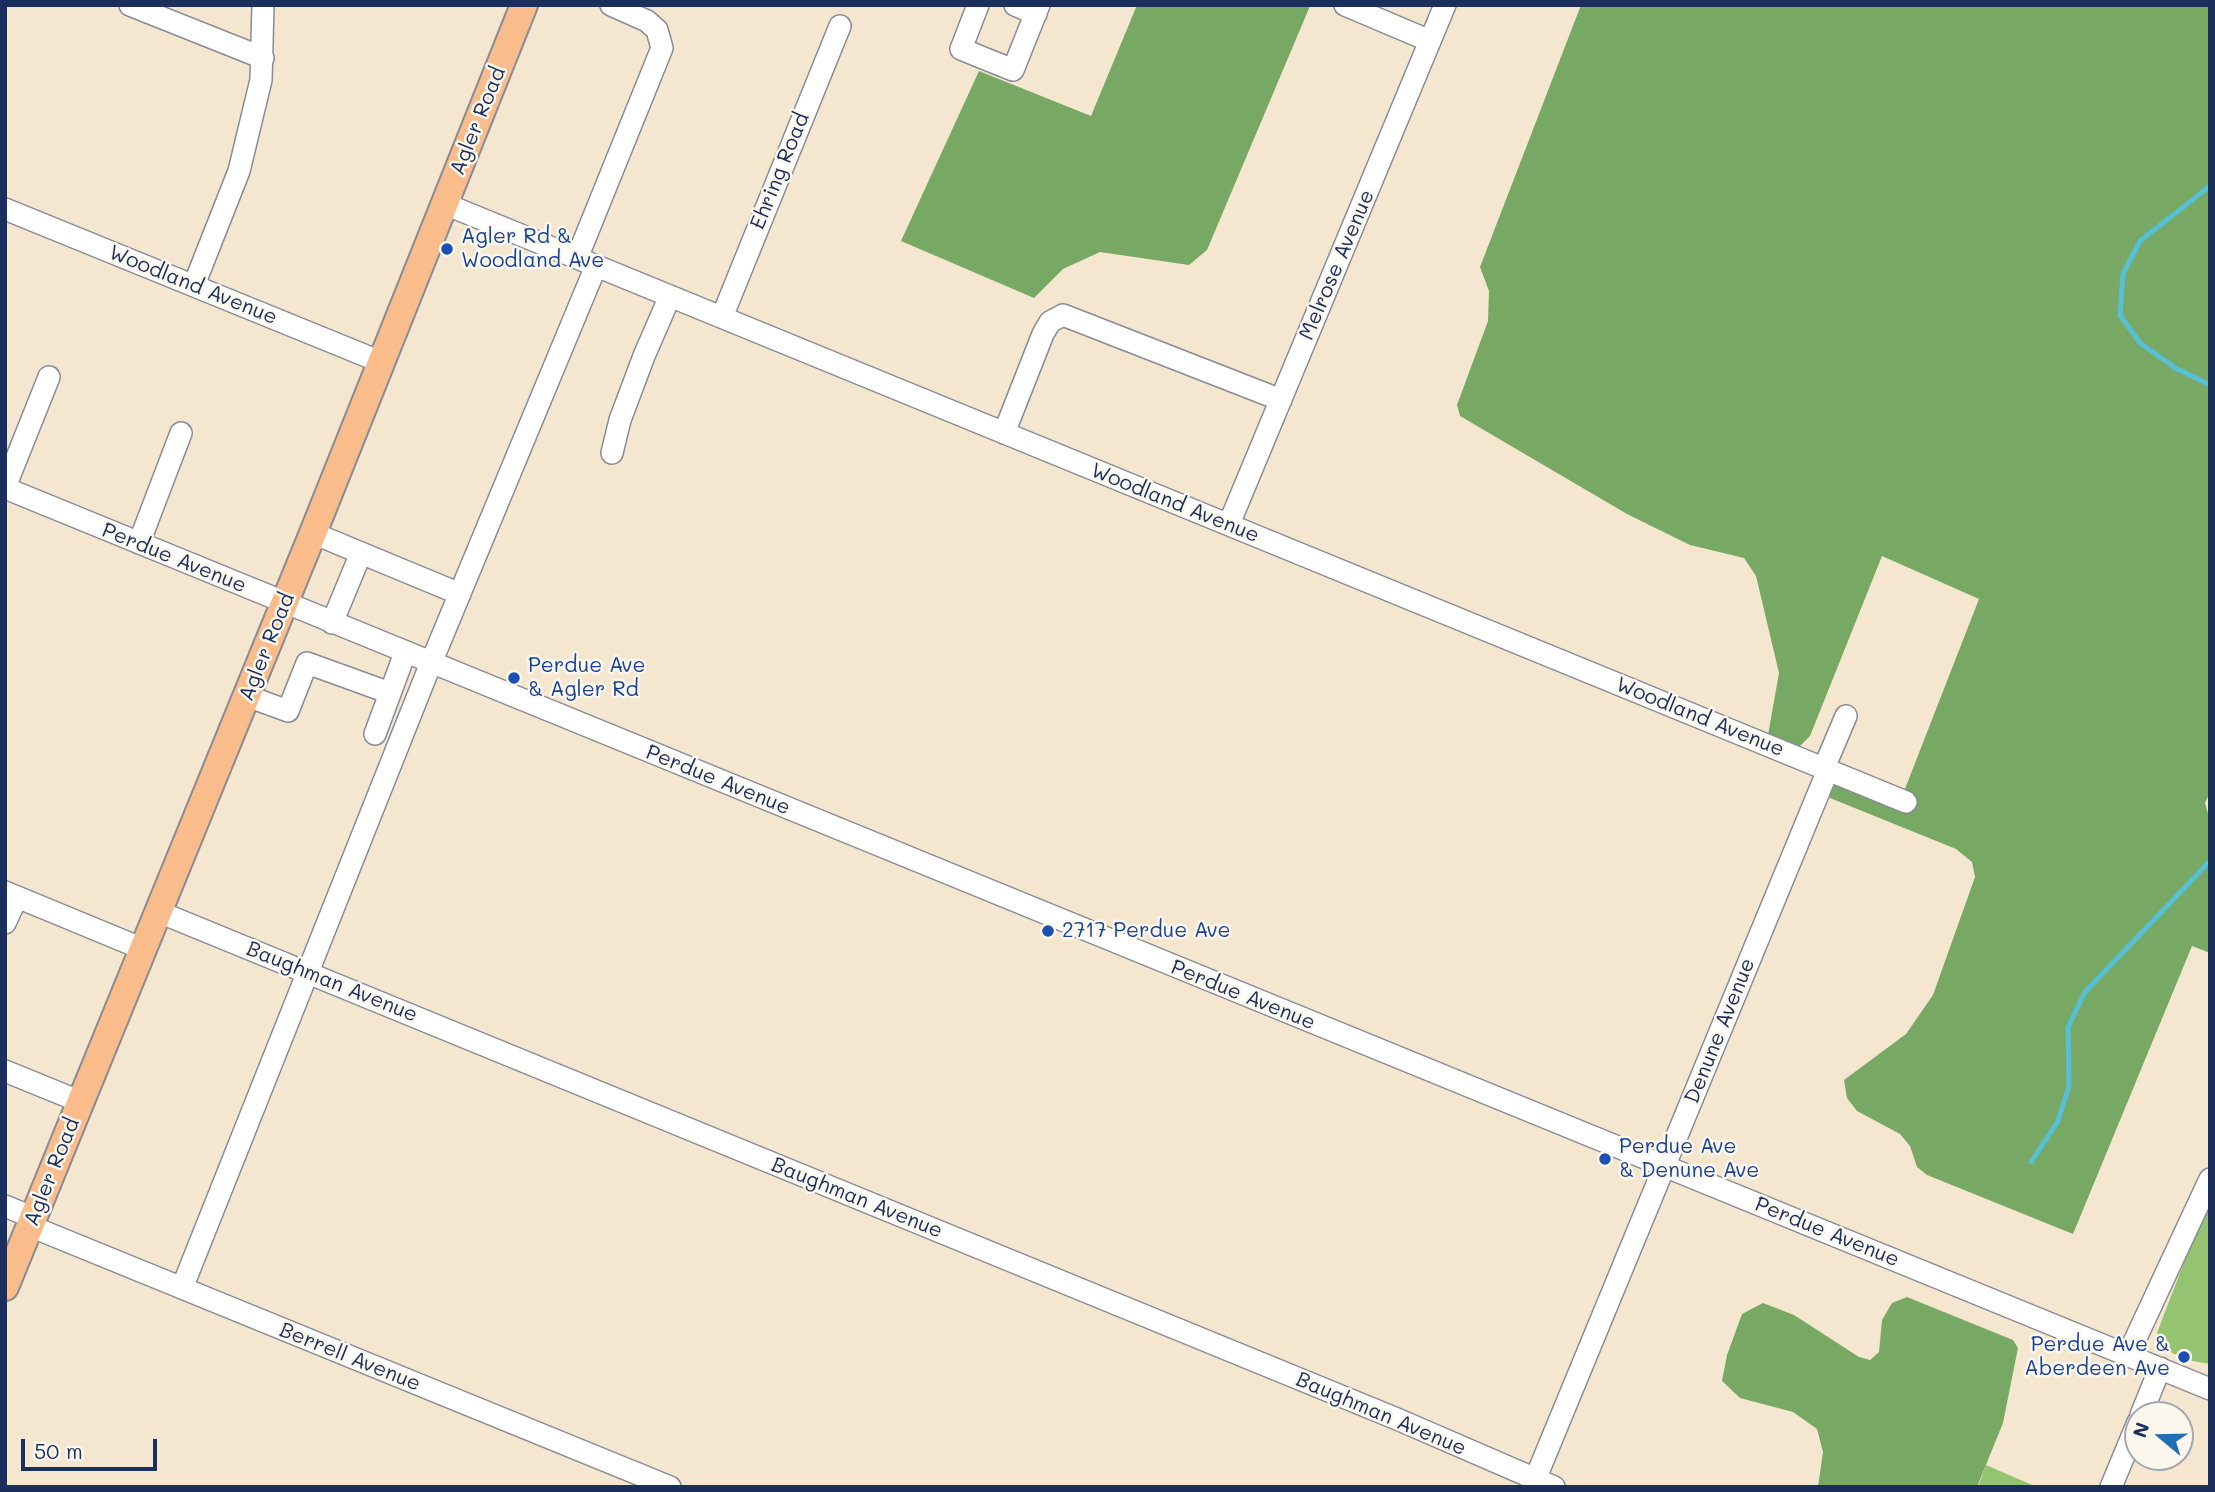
<!DOCTYPE html>
<html>
<head>
<meta charset="utf-8">
<style>
  body { margin:0 }
  #map { position:relative; width:2215px; height:1492px; overflow:hidden; background:#f5e7cf; font-family:Mali,sans-serif }
  canvas { display:block }
  .frame { position:absolute; inset:0; border:7px solid #1b2f5e; pointer-events:none }
  .north { position:absolute; left:2124px; top:1401px; width:70px; height:70px; box-sizing:border-box; background:#fbf7ec; border:2px solid #a1a7b3; border-radius:50%; rotate:289deg; font-size:19px; font-weight:700; line-height:28px; text-align:center; color:#1b2f5e }
  .north::after { content:''; display:block; margin:auto; width:24px; height:32px; background:#1f6fb2; clip-path:polygon(50% 0,100% 100%,50% 72%,0 100%) }
  .scale { position:absolute; left:21px; top:1439px; width:136px; height:32px; box-sizing:border-box; border:4px solid #1b2f5e; border-top:0; padding-left:9px; font-size:21px; line-height:24px; white-space:nowrap; color:#1b2f5e; -webkit-text-stroke:5px #fbf7ec; paint-order:stroke }
</style>
</head>
<body>
<div id="map">
<canvas width="2215" height="1492"></canvas>
<div class="frame"></div>
<div class="north">N</div>
<div class="scale">50 m</div>
</div>
<script>
const ctx = document.querySelector('canvas').getContext('2d');
ctx.lineJoin = 'round';
function paint(path, color) { ctx.fillStyle = color; ctx.fill(path, 'evenodd'); }
const shape = rows => new Path2D(rows.map(r => 'M' + r).join(''));
function trace(path, color, width, dash) { ctx.strokeStyle = color; ctx.lineWidth = width; ctx.lineCap = dash ? 'butt' : 'round'; ctx.setLineDash(dash || []); ctx.stroke(path); }
function write(font, color, halo, rows, align = 'center') {
  ctx.font = font + ' Mali,sans-serif'; ctx.lineWidth = 5; ctx.setLineDash([]); ctx.textBaseline = 'middle'; ctx.strokeStyle = halo; ctx.fillStyle = color; for (const [text, x, y, turn = 0] of rows) {
    ctx.save(); ctx.translate(x, y); ctx.rotate((+turn || 0) * Math.PI / 180); ctx.textAlign = isNaN(turn) ? turn : align; if (halo) ctx.strokeText(text, 0, 0); ctx.fillText(text, 0, 0); ctx.restore();
  }
}
const green = shape([
  [2210,1194,2210,1364,2187,1360,2168,1351,2158,1343,2157,1333],
  [1986,1465,2037,1487,1978,1487]
]);
const forest = shape([
  [1137,5,1310,6,1207,250,1189,265,1100,252,1063,269,1034,298,901,241,979,71,1091,116],
  [1581,5,2210,5,2210,792,2205,803,2210,821,2210,953,2192,946,2073,1234,1927,1175,1917,1167,1910,1146,1900,1134,1857,1111,1847,1098,1844,1080,1906,1034,1933,995,1975,877,1972,862,1956,849,1830,798,1831,783,1901,799,1979,599,1882,556,1810,736,1798,748,1768,735,1779,673,1756,576,1744,558,1690,545,1627,514,1460,416,1457,405,1488,321,1489,291,1480,267],
  [1907,1297,2013,1340,2018,1348,2003,1423,1977,1487,1818,1487,1823,1452,1817,1429,1793,1412,1740,1398,1722,1381,1727,1355,1742,1314,1763,1303,1794,1315,1859,1357,1870,1360,1879,1352,1882,1320,1892,1303]
]);
const stream = shape([
  [2210,186,2140,241,2123,274,2120,315,2140,343,2177,369,2210,385],
  [2031,1162,2058,1121,2069,1086,2068,1027,2085,992,2210,861]
]);
const minor = shape([
  [130,5,263,58],
  [978,5,961,49,1013,70,1039,5],
  [1015,5,1036,14],
  [1345,5,1430,41],
  [445,204,1906,802],
  [5,209,381,362],
  [577,258,662,48,657,30,647,21,611,5],
  [194,285,239,171,261,80,263,5],
  [722,317,840,26],
  [1004,433,1043,334,1050,322,1063,315,1281,400],
  [612,453,620,420,644,356,670,296],
  [5,487,49,377],
  [5,488,2210,1389],
  [1229,524,1445,5],
  [313,533,361,553,332,623],
  [139,543,181,433],
  [361,553,460,594],
  [247,696,288,711,307,663,390,693],
  [375,734,405,653],
  [1824,768,1846,716],
  [5,892,143,949],
  [159,912,1397,1419,1554,1487],
  [5,923,17,897],
  [5,1071,81,1102],
  [5,1206,34,1218],
  [30,1226,670,1487],
  [182,1288,431,663,596,266],
  [2128,1355,2210,1179],
  [2141,1415,2160,1368],
  [1532,1487,1828,770],
  [2111,1487,2138,1422]
]);
const major = shape([
  [5,1287,313,533,524,5]
]);
const markers = [
  [447,249,7,"#1a4fb4"],
  [514,678,7,"#1a4fb4"],
  [1048,931,7,"#1a4fb4"],
  [1605,1159,7,"#1a4fb4"],
  [2184,1357,7,"#1a4fb4"]
];
const streetNames = [
  ["Agler Road",478,121,-68],
  ["Ehring Road",780,171,-68],
  ["Melrose Avenue",1337,265,-67],
  ["Woodland Avenue",193,285,22],
  ["Woodland Avenue",1175,503,22],
  ["Perdue Avenue",174,558,22],
  ["Agler Road",267,647,-68],
  ["Woodland Avenue",1700,717,22],
  ["Perdue Avenue",718,780,22],
  ["Baughman Avenue",332,982,22],
  ["Perdue Avenue",1243,995,22],
  ["Denune Avenue",1720,1031,-68],
  ["Agler Road",52,1172,-68],
  ["Baughman Avenue",857,1198,22],
  ["Perdue Avenue",1827,1232,22],
  ["Berrell Avenue",350,1357,22],
  ["Baughman Avenue",1381,1414,23]
];
const transitNames = [
  ["Agler Rd &",461,237],
  ["Woodland Ave",461,261],
  ["Perdue Ave",528,666],
  ["& Agler Rd",528,690],
  ["2717 Perdue Ave",1062,931],
  ["Perdue Ave",1619,1147],
  ["& Denune Ave",1619,1171],
  ["Perdue Ave &",2170,1345,"right"],
  ["Aberdeen Ave",2170,1369,"right"]
];
paint(green, '#94c372');
paint(forest, '#77a964');
trace(stream, '#58c0d5', 5);
trace(minor, '#888b96', 24);
trace(major, '#888b96', 30);
trace(minor, '#fff', 21);
trace(major, '#fabc8b', 26);
for (const [x, y, r, color] of markers) { const dot = new Path2D(); dot.arc(x, y, r, 0, 2 * Math.PI); ctx.fillStyle = color; ctx.fill(dot); trace(dot, '#fbf7ec', 2.5); }
write('21px', '#1b2f5e', '#fbf7ec', streetNames);
write('21px', '#164399', '#fbf7ec', transitNames, 'left');
</script>
</body>
</html>
